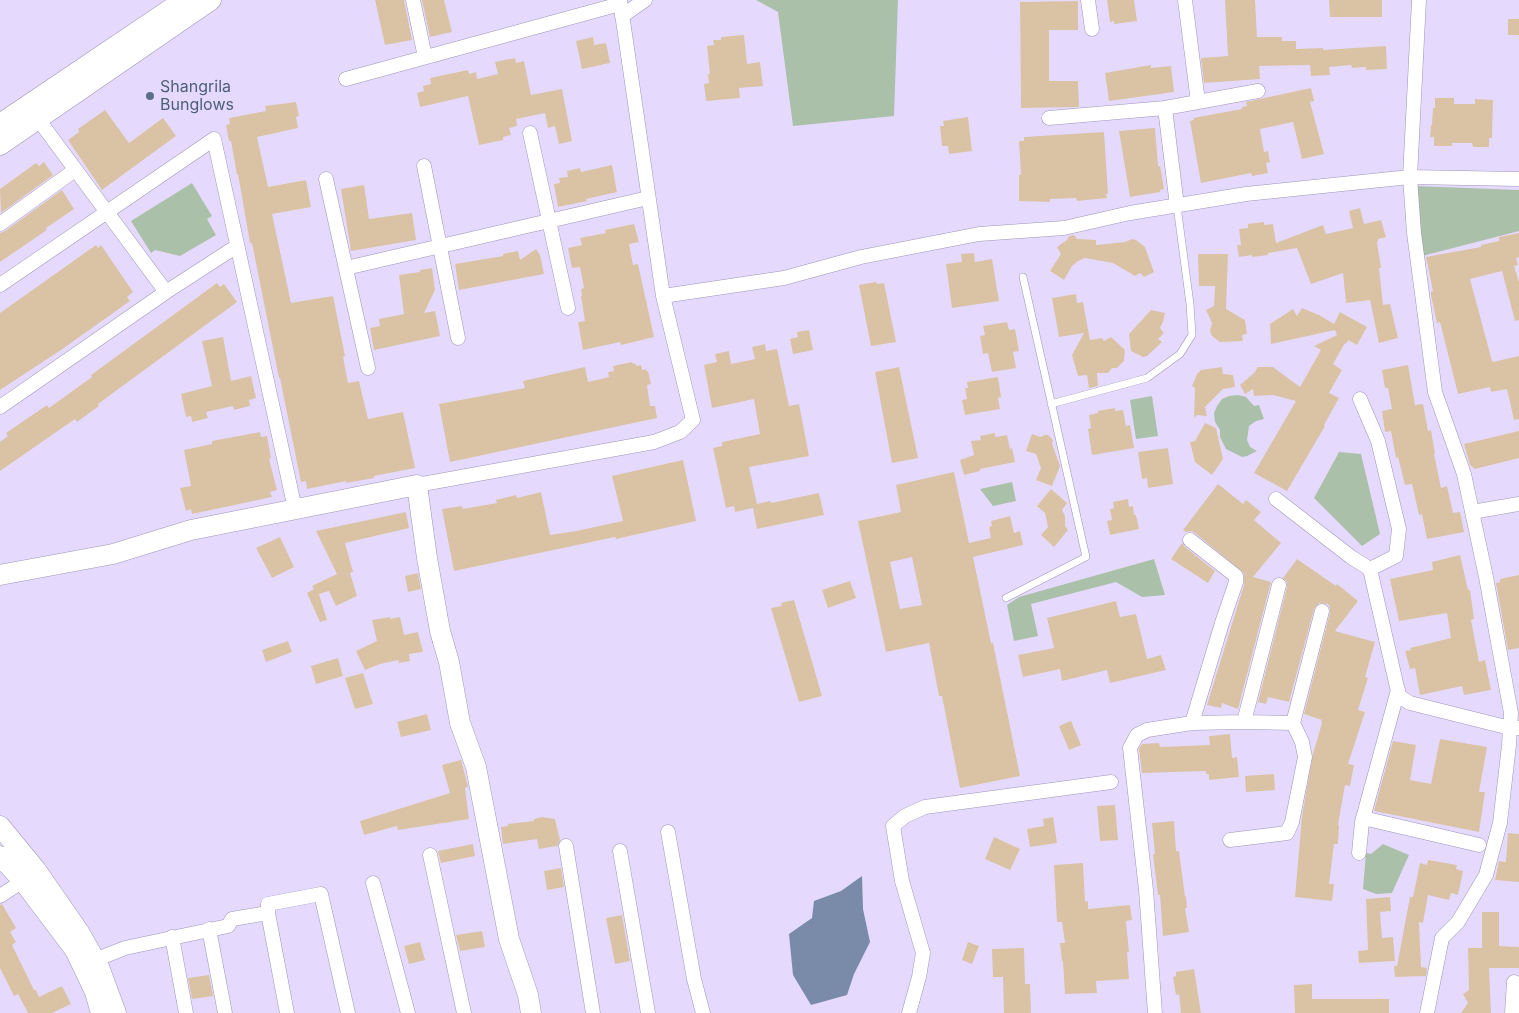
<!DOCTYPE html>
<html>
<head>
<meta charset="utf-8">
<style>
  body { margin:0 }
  canvas { display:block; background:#e5dafe }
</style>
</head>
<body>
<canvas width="1519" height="1013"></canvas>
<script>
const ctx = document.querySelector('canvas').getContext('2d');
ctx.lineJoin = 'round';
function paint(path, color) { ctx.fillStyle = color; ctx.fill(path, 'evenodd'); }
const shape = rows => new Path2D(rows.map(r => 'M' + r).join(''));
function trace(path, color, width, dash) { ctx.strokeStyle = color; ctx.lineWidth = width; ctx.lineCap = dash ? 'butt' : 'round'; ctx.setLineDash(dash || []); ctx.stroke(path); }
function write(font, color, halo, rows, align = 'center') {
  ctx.font = font + ' Inter,sans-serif'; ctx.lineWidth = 4; ctx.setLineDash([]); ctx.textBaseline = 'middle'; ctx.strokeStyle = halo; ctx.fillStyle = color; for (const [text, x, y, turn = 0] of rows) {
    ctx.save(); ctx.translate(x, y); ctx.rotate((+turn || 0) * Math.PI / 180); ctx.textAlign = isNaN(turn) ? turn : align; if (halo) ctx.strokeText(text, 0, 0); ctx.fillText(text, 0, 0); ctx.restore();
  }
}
const green = shape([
  [756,0,898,0,894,116,793,126,778,12],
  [192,183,212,216,207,219,216,235,180,256,155,250,151,253,131,221],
  [1415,186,1519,190,1519,231,1422,256],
  [1238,395,1246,397,1254,406,1259,405,1264,419,1256,421,1249,426,1247,440,1250,447,1257,451,1247,456,1242,457,1226,449,1220,437,1220,430,1215,422,1214,413,1217,406,1222,399,1229,396],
  [1152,396,1158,436,1136,439,1130,400],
  [1339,452,1361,454,1380,534,1362,546,1314,498],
  [1012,482,1016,501,993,506,980,489],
  [1154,559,1165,595,1142,597,1116,582,1031,604,1038,636,1014,641,1007,605,1019,597],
  [1383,844,1409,855,1392,893,1376,894,1363,889,1366,853,1371,854]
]);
const water = shape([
  [862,876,863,909,870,942,854,974,847,995,811,1005,793,975,789,934,812,918,814,901,841,891]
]);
const building = shape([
  [375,0,404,0,412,40,385,45],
  [422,0,444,0,452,32,430,37],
  [1107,0,1134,0,1137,21,1114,24,1114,21,1110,22],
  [1225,0,1255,0,1257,37,1282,37,1282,41,1296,41,1296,49,1323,48,1323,50,1386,46,1387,69,1366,70,1366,67,1352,68,1351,65,1329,67,1330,75,1311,76,1310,65,1259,66,1260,79,1204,83,1201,58,1228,56],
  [1329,0,1382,0,1382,17,1330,17],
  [1078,1,1078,30,1049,30,1049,81,1078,81,1079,107,1021,108,1020,2],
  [1508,19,1519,19,1519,35,1508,35],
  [744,35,747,64,760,62,763,86,739,88,740,98,706,101,704,84,709,83,708,74,710,74,707,46,714,45,713,40,721,40,721,37],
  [593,37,594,45,606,43,610,63,582,69,576,41],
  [515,58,516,63,524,61,531,95,562,89,572,141,559,144,555,126,548,128,545,113,516,119,517,126,509,128,511,135,503,137,503,140,479,145,468,96,420,107,417,93,424,91,423,86,431,84,430,78,468,70,469,74,476,72,477,79,498,74,495,62],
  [1151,65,1151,68,1171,66,1174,92,1109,101,1105,73],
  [1311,88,1314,101,1310,102,1324,154,1302,159,1293,122,1260,129,1264,152,1268,151,1270,162,1266,163,1268,173,1252,176,1251,173,1201,183,1190,121,1194,120,1193,118,1242,109,1242,107,1247,106,1246,102],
  [1435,98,1454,98,1454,104,1475,104,1475,99,1493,100,1492,138,1489,138,1489,147,1473,147,1472,143,1452,143,1452,146,1434,146,1434,137,1430,137,1431,125,1432,125,1433,108,1435,108],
  [296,102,299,116,296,117,298,128,257,137,268,187,306,180,311,207,272,214,291,303,333,296,345,356,343,357,348,383,359,381,368,419,403,412,415,468,374,476,374,478,346,483,346,481,307,489,306,481,301,482,280,378,279,378,252,243,250,243,238,174,237,175,231,141,229,141,226,125,230,124,229,118,266,111,265,106],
  [105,110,129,143,163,118,176,136,102,190,68,140,79,132,78,129],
  [968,117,972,151,949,154,948,146,942,146,940,126,944,126,943,121],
  [1155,128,1158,166,1160,166,1164,189,1160,190,1160,192,1130,197,1119,131],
  [1104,132,1108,194,1106,194,1107,198,1077,201,1076,198,1050,199,1050,202,1019,201,1019,175,1021,175,1019,141,1024,141,1024,137],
  [44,162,53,175,1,213,0,189,36,163,39,166],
  [612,165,617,192,586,199,587,201,558,207,554,184,560,183,559,178,568,177,567,171,580,168,581,172],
  [364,185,369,219,412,213,416,240,351,251,341,189],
  [62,190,74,209,46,228,47,230,0,262,0,233,5,231],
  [1360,208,1364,224,1381,220,1386,237,1378,239,1378,241,1377,242,1381,268,1379,268,1383,305,1390,304,1398,338,1379,343,1370,300,1346,303,1343,273,1311,284,1297,248,1268,253,1268,255,1252,257,1252,255,1239,257,1237,245,1241,245,1239,229,1248,228,1248,224,1264,222,1264,225,1273,224,1276,243,1323,225,1326,234,1353,228,1349,211],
  [634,224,639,242,629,244,633,265,638,264,654,337,621,345,620,342,583,350,578,322,585,321,581,296,582,296,581,289,584,288,580,267,572,268,568,248,582,245,580,238,606,233,605,230],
  [1519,233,1519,257,1516,258,1518,265,1514,266,1519,282,1519,320,1515,321,1502,271,1470,279,1492,361,1493,362,1519,356,1519,419,1514,420,1507,389,1491,392,1490,387,1458,394,1440,322,1437,323,1431,295,1431,292,1433,291,1426,257,1481,247,1481,245,1499,241,1499,237],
  [1074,235,1077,239,1096,240,1096,245,1125,242,1132,239,1136,240,1145,247,1154,272,1144,277,1140,273,1135,276,1113,263,1085,258,1078,261,1072,266,1064,280,1050,271,1061,254,1057,247,1067,240,1069,236],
  [96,245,98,248,101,245,133,292,127,297,130,301,61,350,0,390,0,313],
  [536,249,540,255,544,274,459,290,455,264,503,256,503,254,518,251,520,260],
  [974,253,975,262,992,259,999,301,952,308,946,264,962,262,961,254],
  [1198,254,1228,254,1226,309,1245,320,1247,334,1242,335,1243,341,1220,342,1212,336,1210,331,1212,323,1206,310,1214,306,1215,286,1199,286],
  [432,268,435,290,424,313,435,311,440,336,374,350,370,328,380,326,379,319,404,314,399,275,420,272,420,270],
  [876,282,877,284,884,283,896,342,871,346,859,285],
  [217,283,220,287,224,284,237,302,98,404,99,406,77,422,75,419,0,471,0,442,8,436,6,433,47,405,49,408,92,377,91,375],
  [1076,294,1077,303,1083,302,1090,340,1102,338,1104,341,1111,337,1125,350,1124,361,1117,368,1112,368,1108,373,1097,373,1098,386,1089,388,1087,375,1078,376,1072,355,1084,333,1059,337,1052,298],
  [1302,308,1319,315,1334,324,1340,312,1367,327,1357,345,1348,340,1346,344,1345,343,1333,364,1342,370,1329,393,1339,398,1324,425,1325,426,1287,491,1254,473,1296,401,1273,395,1254,396,1253,389,1245,394,1240,385,1254,373,1258,367,1273,367,1300,387,1321,350,1314,346,1337,335,1335,330,1271,344,1270,324,1293,309,1297,316],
  [1151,310,1165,313,1163,322,1160,328,1164,333,1158,339,1162,342,1147,356,1143,357,1131,351,1129,334],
  [1007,322,1009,330,1015,329,1019,351,1013,352,1016,368,992,372,988,353,983,354,980,336,985,335,983,326],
  [809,330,813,350,793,354,790,339,798,337,797,332],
  [223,337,231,381,251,376,256,398,249,400,250,406,234,410,233,406,206,412,208,418,192,422,191,416,186,417,181,394,212,386,202,341],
  [765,344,766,351,777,349,789,406,799,404,809,456,749,467,757,504,770,501,771,503,819,493,824,515,757,529,753,508,735,512,734,506,726,508,713,448,722,446,722,442,760,434,754,399,712,408,704,365,717,362,715,354,729,351,731,364,755,359,752,347],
  [632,362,633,364,635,363,636,366,641,365,642,370,646,369,646,371,648,371,651,384,647,385,650,406,655,406,657,418,450,462,439,404,525,388,523,381,585,367,588,382,609,377,608,372,614,371,613,366],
  [1408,365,1415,405,1423,404,1428,431,1431,430,1435,454,1434,454,1441,488,1447,486,1453,513,1460,512,1464,532,1427,539,1422,514,1419,515,1412,484,1405,485,1398,457,1396,458,1391,431,1385,432,1382,411,1392,409,1388,388,1385,388,1382,370],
  [899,367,918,458,892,463,875,372],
  [1222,367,1223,374,1233,375,1235,387,1223,389,1205,407,1207,416,1197,415,1194,418,1195,388,1192,386,1197,374,1201,370],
  [998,377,1001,397,998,398,1000,409,965,415,962,400,967,399,965,388,968,388,967,382],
  [1115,408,1115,411,1123,410,1126,426,1130,425,1134,448,1092,455,1088,429,1091,428,1089,415,1098,413,1098,411],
  [1205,423,1216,428,1223,459,1212,475,1195,462,1190,442,1195,441],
  [1519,431,1519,458,1475,469,1470,465,1464,444],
  [260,432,261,437,267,436,271,458,269,459,277,490,270,492,272,497,192,514,191,509,186,511,180,488,191,486,184,450,212,444,212,441],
  [995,433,995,437,1007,435,1010,449,1012,448,1015,462,980,469,980,471,964,475,960,460,974,455,971,441,981,440,980,436],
  [1032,434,1041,437,1044,435,1048,435,1053,440,1052,444,1060,466,1052,486,1036,480,1041,468,1036,454,1026,451],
  [1168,448,1173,484,1148,488,1147,478,1142,479,1138,452],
  [683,460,696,521,616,539,615,537,454,571,442,509,462,506,463,509,497,503,496,500,516,495,517,498,541,492,550,535,576,531,623,521,612,476],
  [954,472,969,543,991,538,989,527,992,526,991,521,1010,516,1014,533,1020,531,1023,545,973,557,991,643,993,643,1020,776,960,788,942,696,939,696,929,643,886,652,858,521,901,512,896,485],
  [912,557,922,605,900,609,890,562],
  [1218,484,1243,504,1246,500,1261,512,1254,520,1281,543,1253,577,1271,582,1238,709,1222,703,1221,708,1207,705,1244,585,1244,573,1195,533,1191,531,1186,532,1183,530],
  [1051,489,1067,503,1062,510,1065,516,1065,526,1068,530,1054,547,1041,535,1048,527,1045,513,1037,506],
  [1128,499,1129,507,1133,506,1134,515,1136,515,1139,529,1110,535,1107,521,1112,520,1110,509,1114,508,1113,502],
  [406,512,409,528,345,543,353,572,350,573,357,596,336,606,329,591,319,594,327,620,320,622,307,593,314,589,312,586,337,574,316,531],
  [280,537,294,567,272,578,256,548],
  [1182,543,1185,547,1215,571,1208,583,1171,559],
  [1460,555,1468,590,1470,590,1474,619,1471,620,1479,662,1485,660,1491,690,1464,695,1462,686,1420,695,1415,668,1410,669,1405,651,1411,650,1410,648,1451,638,1447,613,1399,621,1390,579,1433,570,1432,562],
  [1297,559,1336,586,1337,584,1358,601,1335,631,1375,642,1365,677,1368,678,1358,710,1365,712,1348,764,1354,765,1350,786,1345,785,1338,825,1339,825,1338,844,1334,844,1329,884,1334,884,1332,901,1295,897,1302,816,1313,754,1322,723,1321,722,1322,720,1304,714,1330,613,1330,608,1328,604,1319,603,1314,609,1289,702,1268,697,1266,704,1258,702,1287,587,1287,582,1283,578],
  [418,573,421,589,408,592,405,576],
  [1519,575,1519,648,1508,650,1496,583,1500,582,1500,579],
  [850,581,856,598,828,608,822,590],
  [794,600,822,696,799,702,771,608,782,606,781,603],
  [1116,601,1120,617,1136,614,1147,659,1161,655,1166,670,1110,683,1107,670,1062,681,1060,669,1023,677,1018,655,1054,648,1047,618],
  [390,617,390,619,400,617,404,635,418,632,423,652,409,654,410,661,399,663,398,660,380,664,365,670,356,651,377,641,372,620],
  [288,641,292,652,266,662,262,650],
  [338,658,343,676,316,684,311,666],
  [363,673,373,704,355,709,345,678],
  [427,714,431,730,401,737,397,722],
  [1071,721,1081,745,1069,750,1059,726],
  [1230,734,1232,758,1237,757,1239,777,1209,780,1209,774,1206,774,1206,771,1142,773,1139,749,1142,744,1159,743,1160,747,1210,745,1209,736],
  [1440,739,1487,747,1479,792,1485,792,1479,832,1374,811,1393,741,1416,745,1410,780,1431,784],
  [461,760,468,787,465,788,469,819,398,830,397,826,364,835,360,821,450,793,442,765],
  [1274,774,1275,790,1246,792,1245,776],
  [1115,805,1118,840,1100,841,1097,806],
  [542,817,555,819,560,840,557,846,539,849,537,839,503,844,501,827,508,826,508,824,534,821,534,819],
  [1053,817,1057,843,1030,847,1027,829,1044,826,1043,819],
  [1174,821,1176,851,1179,851,1185,897,1186,896,1187,908,1185,908,1189,932,1163,936,1160,895,1158,895,1153,854,1155,854,1152,823],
  [1508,833,1519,834,1519,882,1495,880,1499,861,1506,862],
  [994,837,1020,849,1010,870,985,859],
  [473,844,475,856,441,863,438,851],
  [1428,860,1457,865,1456,869,1463,871,1458,895,1451,893,1449,900,1428,895,1423,923,1419,922,1421,967,1427,968,1426,976,1395,977,1394,966,1397,966,1410,897,1413,897,1420,863,1427,865],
  [1083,863,1085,902,1088,901,1088,909,1130,905,1132,920,1126,921,1129,952,1127,952,1129,979,1096,981,1097,993,1065,994,1063,961,1062,961,1060,943,1065,943,1062,922,1057,922,1054,865],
  [561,868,564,887,547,890,544,871],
  [1390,897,1391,911,1380,912,1382,938,1393,937,1395,961,1359,963,1358,951,1368,950,1366,899],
  [2,904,16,928,10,932,16,942,12,945,34,990,36,990,39,997,62,986,71,1004,52,1013,28,1013,18,994,14,996,0,968,0,905],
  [1482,912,1499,912,1499,946,1519,947,1519,968,1489,968,1491,1013,1461,1013,1468,1003,1463,994,1469,990,1468,948,1482,948],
  [622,915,630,961,615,964,606,918],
  [482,931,485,947,460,951,456,935],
  [420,942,425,960,409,964,404,946],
  [968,942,979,946,972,964,962,960],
  [1024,948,1025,984,1030,984,1031,1013,1004,1013,1003,977,993,977,992,949],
  [1194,969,1201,1013,1181,1013,1179,994,1176,995,1173,977,1176,976,1176,972],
  [209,975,213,996,192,999,188,978],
  [1312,984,1312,999,1389,999,1389,1013,1295,1013,1294,985]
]);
const lane = shape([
  [1051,404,1147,378,1180,354,1192,335,1190,304,1177,206],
  [1006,598,1086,557,1023,277]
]);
const street = shape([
  [413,0,425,57],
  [1088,0,1092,29],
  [1185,0,1198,102],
  [1419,0,1410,177,1414,233,1435,392,1464,474,1486,577,1511,713,1509,745,1500,823,1486,875,1458,922,1442,938,1427,1013],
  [622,16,645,0],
  [346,79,620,4],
  [1165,108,1258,91],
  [1049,118,1165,108,1177,206],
  [38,119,166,292],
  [530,133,568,308],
  [424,166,458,338],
  [326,179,368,368],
  [0,224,75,170],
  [346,268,648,198],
  [0,285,214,139,295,509],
  [663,296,784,278,861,257,979,234,1064,228,1130,213,1246,194,1410,177,1519,179],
  [1360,399,1378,441,1399,529,1396,556,1370,569],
  [0,407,166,292,237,246],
  [417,485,654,442,680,432,693,420,663,296,620,0],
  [1276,499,1351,557,1370,569,1399,696,1410,703,1510,728,1518,728],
  [1472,512,1519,504],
  [1190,540,1236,576,1236,582,1222,623,1192,723],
  [1244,722,1279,585],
  [1363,818,1479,845],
  [668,832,694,979,703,1013],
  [1230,840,1287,833,1292,822,1305,757,1302,742,1293,723],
  [566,846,593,1013],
  [620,851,648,1013],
  [1359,853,1362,822,1398,690],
  [430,855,464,1013],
  [373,883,408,1013],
  [0,896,23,881],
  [268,913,287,1013],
  [209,929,225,1013],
  [172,937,186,1013],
  [95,960,125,948,228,926,232,919,268,913,268,904,321,894,348,1013],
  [909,1013,919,977,923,953,902,881,893,826,905,816,925,807,1111,782],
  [1155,1013,1146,890,1130,748,1137,735,1147,730,1192,723,1244,722,1293,723,1322,611],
  [1512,1013,1514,982]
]);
const secondary = shape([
  [0,124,184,0],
  [0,145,211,0],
  [0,575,113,554,191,530,417,485,427,558,440,631,449,662,460,723,476,767,509,939,528,995,531,1013],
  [0,826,36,870,79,932,99,967,116,1013],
  [0,856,23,881,75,950,95,992,101,1013]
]);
const markers = [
  [150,96,5,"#5c6f8a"]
];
const serviceNames = [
  ["Shangrila",160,87],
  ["Bunglows",160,105]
];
paint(green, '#abc0a8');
paint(water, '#798ba8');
paint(building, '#dac3a4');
trace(lane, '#9e94b5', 8);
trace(street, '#9e94b5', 15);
trace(secondary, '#9e94b5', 21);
trace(lane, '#fff', 7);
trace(street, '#fff', 14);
trace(secondary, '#fff', 20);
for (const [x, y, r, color] of markers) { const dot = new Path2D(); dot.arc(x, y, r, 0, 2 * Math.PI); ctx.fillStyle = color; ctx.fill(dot); trace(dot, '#e5dafe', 2); }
write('16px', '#4e5e75', '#e5dafe', serviceNames, 'left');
</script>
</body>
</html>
